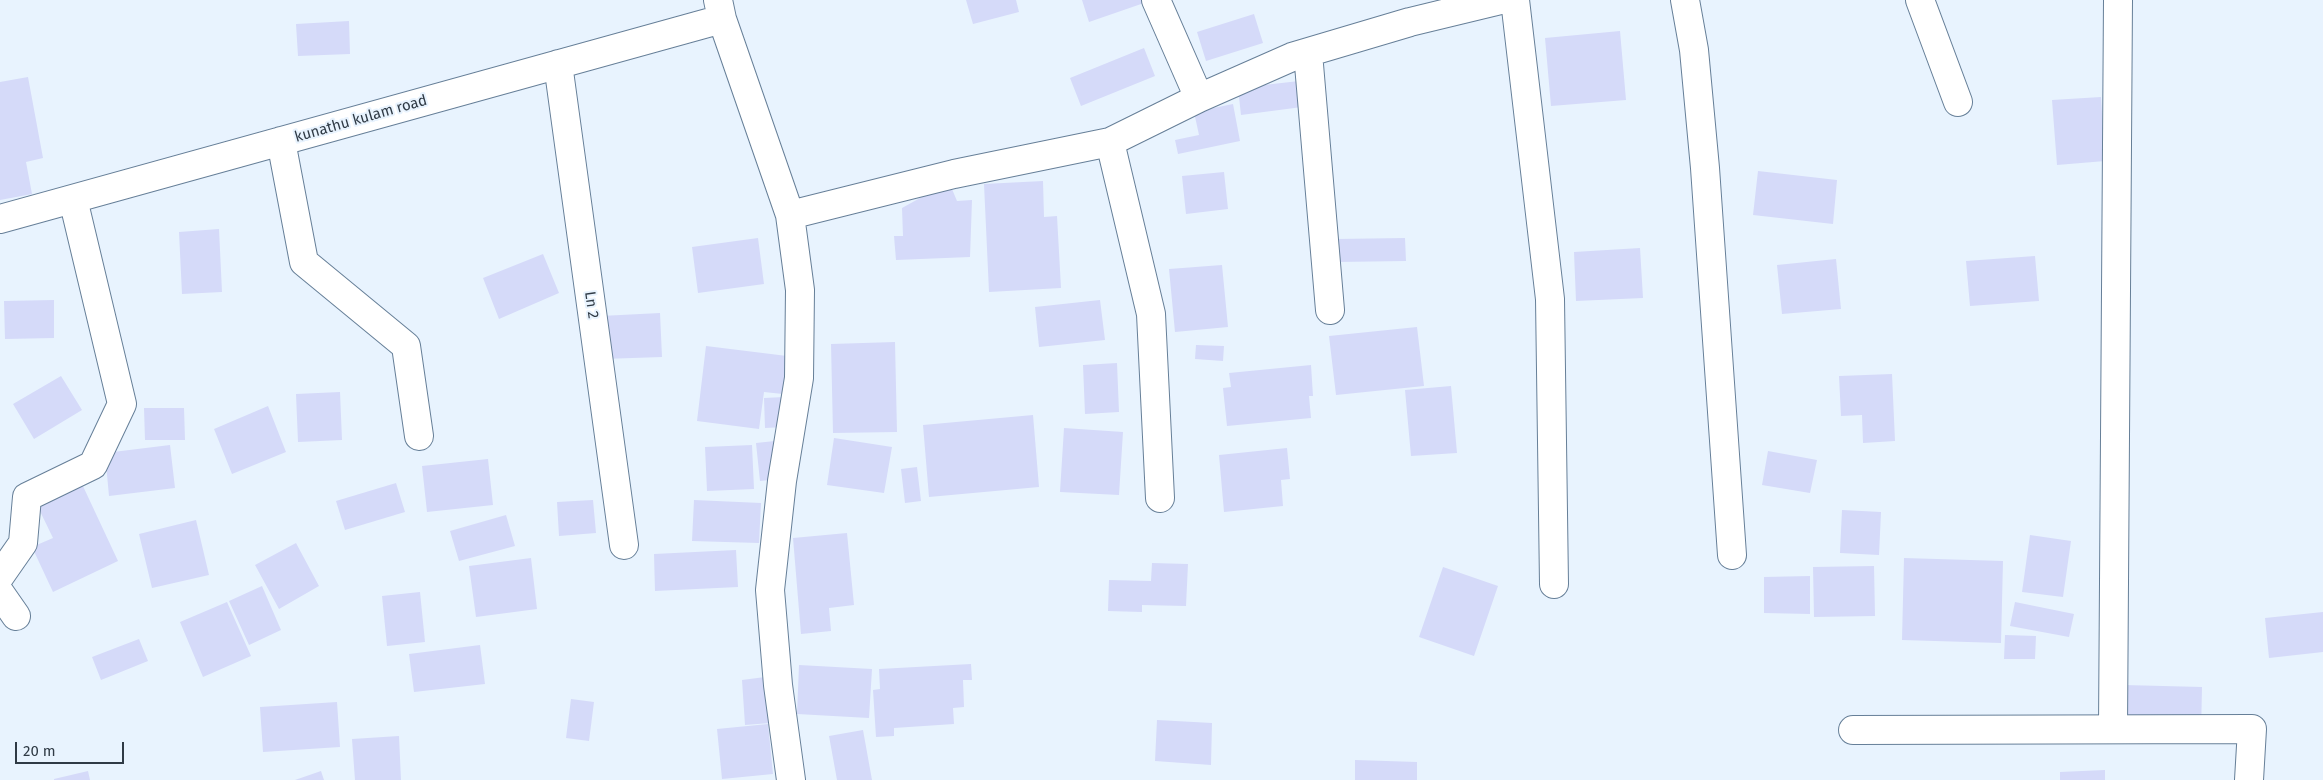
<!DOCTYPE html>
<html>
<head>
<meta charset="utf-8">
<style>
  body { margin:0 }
  #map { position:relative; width:2323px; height:780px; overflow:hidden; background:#e8f3fe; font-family:"Fira Sans",sans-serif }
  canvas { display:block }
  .scale { position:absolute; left:15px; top:742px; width:109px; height:22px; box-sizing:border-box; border:2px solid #2f3a45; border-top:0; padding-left:6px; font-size:15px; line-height:18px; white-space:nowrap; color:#2f3a45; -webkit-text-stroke:4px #e8f3fe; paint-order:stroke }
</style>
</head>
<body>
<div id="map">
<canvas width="2323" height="780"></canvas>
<div class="scale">20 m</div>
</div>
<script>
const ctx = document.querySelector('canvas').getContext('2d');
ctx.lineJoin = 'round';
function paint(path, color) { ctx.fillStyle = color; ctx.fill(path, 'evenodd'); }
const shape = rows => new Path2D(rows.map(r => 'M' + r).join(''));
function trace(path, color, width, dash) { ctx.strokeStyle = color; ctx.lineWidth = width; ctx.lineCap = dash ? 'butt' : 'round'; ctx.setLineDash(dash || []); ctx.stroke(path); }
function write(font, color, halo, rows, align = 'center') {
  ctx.font = font + ' "Fira Sans",sans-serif'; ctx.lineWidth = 4; ctx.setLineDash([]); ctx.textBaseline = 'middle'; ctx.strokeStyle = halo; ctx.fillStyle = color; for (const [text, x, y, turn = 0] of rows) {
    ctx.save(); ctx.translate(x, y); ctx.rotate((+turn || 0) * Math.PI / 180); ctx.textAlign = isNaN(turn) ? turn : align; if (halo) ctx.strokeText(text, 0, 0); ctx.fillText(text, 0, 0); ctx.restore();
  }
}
const building = shape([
  [966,0,1016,0,1019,12,973,24],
  [1082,0,1143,0,1144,3,1089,22],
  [1254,14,1263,43,1206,61,1197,32],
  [349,21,350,54,298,56,296,24],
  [1620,31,1626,100,1551,106,1545,38],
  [1144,48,1155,76,1081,106,1070,78],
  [28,77,43,158,26,162,32,194,0,200,0,82],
  [1299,81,1302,107,1241,115,1238,88],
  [2101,97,2105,161,2057,165,2052,100],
  [1233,104,1240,141,1178,154,1175,140,1199,135,1194,112],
  [1758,171,1837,180,1833,224,1753,215],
  [1224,172,1228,209,1186,214,1182,176],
  [1043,181,1044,217,1057,216,1061,288,989,292,984,184],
  [949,182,957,201,972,200,970,257,896,260,894,236,903,236,902,208],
  [219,229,222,292,182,294,179,232],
  [758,238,764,284,698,293,692,247],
  [1405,238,1406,261,1337,262,1336,239],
  [1640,248,1643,298,1576,301,1574,252],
  [543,254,559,293,499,319,483,278],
  [2035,256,2039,301,1970,306,1966,261],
  [1836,259,1841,309,1782,314,1777,265],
  [1222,265,1228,327,1175,332,1169,269],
  [54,300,54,338,5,339,4,301],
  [1100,300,1105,340,1039,347,1035,307],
  [660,313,662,357,603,359,601,316],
  [1417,327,1424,386,1336,395,1329,336],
  [895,342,897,432,833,433,831,344],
  [1196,345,1224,346,1223,361,1195,359],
  [706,346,787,356,783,394,764,392,759,429,697,421],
  [1117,363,1119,412,1085,414,1083,365],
  [1311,365,1313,396,1309,396,1311,418,1227,426,1223,388,1231,387,1229,373],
  [1892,374,1895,441,1863,443,1862,415,1841,416,1839,376],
  [61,376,82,410,34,439,13,404],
  [1451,386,1457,453,1411,456,1405,390],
  [340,392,342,440,298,442,296,394],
  [784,397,785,427,765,428,764,398],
  [268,406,286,452,232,474,214,429],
  [144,408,184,408,185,440,145,440],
  [1033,415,1039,487,929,497,923,425],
  [1064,428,1123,432,1119,495,1060,492],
  [834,438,892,447,884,493,827,485],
  [775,441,780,479,760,481,756,443],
  [170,445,175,488,109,496,105,453],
  [752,445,754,489,707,491,705,447],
  [1287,448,1290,479,1281,480,1283,506,1224,512,1219,455],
  [1768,451,1817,460,1810,493,1762,485],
  [488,459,493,505,427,512,422,466],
  [917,467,921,501,905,503,901,469],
  [396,483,405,512,345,530,336,501],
  [82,484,118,561,53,592,32,547,53,538,37,505],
  [593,500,596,533,559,536,557,502],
  [694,500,761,503,759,543,692,541],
  [1842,510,1881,512,1879,555,1840,553],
  [506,515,515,546,459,561,450,531],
  [196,520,209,575,152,588,139,534],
  [847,533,854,605,829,608,831,631,801,634,793,538],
  [2030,535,2071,541,2063,597,2022,592],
  [296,543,319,586,279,609,255,565],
  [736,550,738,587,655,591,654,554],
  [531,558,537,609,476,617,469,566],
  [1904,558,2003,561,2001,643,1902,640],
  [1152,563,1188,564,1186,606,1142,605,1142,612,1108,611,1109,580,1151,581],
  [1874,566,1875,616,1814,617,1813,567],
  [1443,567,1498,586,1474,656,1419,637],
  [1810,576,1810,614,1764,613,1764,577],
  [262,586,281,630,249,645,229,601],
  [420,592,425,642,387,646,382,596],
  [227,602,251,656,203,677,180,622],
  [2015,602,2074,614,2069,637,2010,626],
  [2323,612,2323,652,2269,658,2265,618],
  [2005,635,2036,636,2035,659,2004,659],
  [139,639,148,661,101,680,92,657],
  [480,645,485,684,414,692,409,654],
  [971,664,972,680,963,680,964,707,953,708,954,724,894,728,894,736,876,737,873,690,880,689,879,669],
  [799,665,872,669,869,718,797,714],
  [765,677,770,723,745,725,742,680],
  [2124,685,2202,687,2201,734,2123,732],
  [571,699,594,702,589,741,566,738],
  [337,702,340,747,263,752,260,707],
  [1157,720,1212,723,1211,765,1155,761],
  [768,724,773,774,722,779,717,729],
  [863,730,872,780,837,780,829,736],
  [399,736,401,780,355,780,352,739],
  [1355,760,1417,762,1417,780,1355,780],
  [2105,770,2105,780,2060,780,2060,772],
  [88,771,90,780,54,780,54,779],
  [321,771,324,780,295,780]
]);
const minor = shape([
  [718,0,722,19,790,215],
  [1156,0,1199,98],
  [1515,0,1550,299,1554,584],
  [1685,0,1694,50,1705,168,1732,555],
  [1920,0,1958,102],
  [1308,53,1330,310],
  [558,64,624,545],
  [281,141,304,262,406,346,419,436],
  [1110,142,1151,314,1160,498],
  [0,219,722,19],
  [0,576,23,543,27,497,93,465,122,404,73,199],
  [0,593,16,616],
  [2113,728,2118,0],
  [1853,730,2252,729,2249,780],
  [791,780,778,685,770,590,782,481,799,378,800,290,790,215,954,174,1110,142,1199,98,1292,57,1410,22,1501,0]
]);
const streetNames = [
  ["kunathu kulam road",361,119,-16],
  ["Ln 2",591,305,82]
];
paint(building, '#d5daf9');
trace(minor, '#667f98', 30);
trace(minor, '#fff', 28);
write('15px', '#2f3a45', '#e8f3fe', streetNames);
</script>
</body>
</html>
